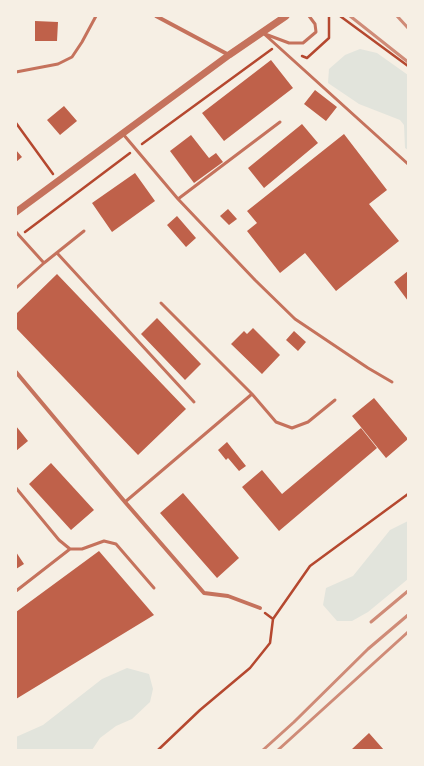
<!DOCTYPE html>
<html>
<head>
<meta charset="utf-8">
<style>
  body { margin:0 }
  #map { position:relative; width:424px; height:766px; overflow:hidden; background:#f6efe4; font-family:Helvetica,sans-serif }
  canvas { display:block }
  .frame { position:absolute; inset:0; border:17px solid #f6efe4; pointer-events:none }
</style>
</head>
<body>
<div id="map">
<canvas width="424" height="766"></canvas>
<div class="frame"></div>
</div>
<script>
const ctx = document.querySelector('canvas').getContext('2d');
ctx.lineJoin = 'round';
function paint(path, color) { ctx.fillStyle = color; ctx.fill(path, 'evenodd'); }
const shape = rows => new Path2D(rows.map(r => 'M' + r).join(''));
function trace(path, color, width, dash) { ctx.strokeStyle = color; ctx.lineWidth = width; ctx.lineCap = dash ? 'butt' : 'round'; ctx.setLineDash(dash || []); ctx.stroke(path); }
const green = shape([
  [360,49,377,53,408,75,408,150,405,148,404,125,400,120,359,104,328,83,329,69,345,55],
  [408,521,408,579,368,612,352,621,337,621,323,605,326,588,353,576,390,530],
  [127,668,149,674,153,689,150,702,132,719,116,726,100,738,92,750,16,750,16,737,43,725,102,679]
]);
const building = shape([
  [35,21,58,22,57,41,35,41],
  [271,60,293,88,224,141,202,113],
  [315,90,337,107,326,121,304,104],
  [64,106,77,121,60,135,47,120],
  [302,124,318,143,264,188,248,168],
  [344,134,387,190,369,204,399,241,336,291,305,253,280,273,247,231,257,223,247,211],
  [191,135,209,158,216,153,223,162,194,183,170,151],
  [16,150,22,157,16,162],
  [135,173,155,201,112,232,92,203],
  [228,209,237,219,229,225,220,216],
  [177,216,196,238,186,247,167,225],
  [408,271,408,301,394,282],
  [57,274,186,409,138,455,16,328,16,314],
  [157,318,201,364,185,380,141,334],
  [253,328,280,355,262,374,231,344,244,331,247,334],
  [294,331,306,342,298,351,286,340],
  [374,398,408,439,386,458,352,416],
  [16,426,28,441,16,451],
  [361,428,377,448,279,531,242,487,262,470,282,494],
  [227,442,246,466,239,471,228,458,226,460,218,450],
  [51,463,94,510,71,530,29,484],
  [183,493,239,558,217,578,160,513],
  [99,551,154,615,16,699,16,612],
  [16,552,24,564,16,569],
  [369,733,384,750,351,750]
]);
const path = shape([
  [340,16,408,66],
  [302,56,307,58,329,38,329,16],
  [16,123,53,174],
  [142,144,272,49],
  [25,232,130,153],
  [273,619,310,566,408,494],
  [158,750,200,710,250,668,270,643,273,619,265,613]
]);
const service = shape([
  [262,32,408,164],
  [265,34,289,43,303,43,316,32,315,24,309,16],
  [16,72,58,64,72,57,82,42,96,16],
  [123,134,178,199,255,280,295,319,368,368,392,382],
  [178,199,280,122],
  [16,232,44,263,16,288],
  [57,253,194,402],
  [44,263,84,231],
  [161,303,252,394,276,422,292,428,308,422,335,400],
  [16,488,59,540,70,549,82,549,104,541,116,544,154,588],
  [125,502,252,394],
  [16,591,70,549]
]);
const minor = shape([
  [156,16,229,55],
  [16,372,125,502,204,593,228,596,260,608]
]);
const tertiary = shape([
  [16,212,229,55,286,16]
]);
const rail = shape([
  [350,16,408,62],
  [397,16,408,28],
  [371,622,408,591],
  [263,750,294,722,368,649,408,615],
  [278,750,408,632]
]);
paint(green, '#e2e4dc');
paint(building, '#bf614a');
trace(path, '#b5482f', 2.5);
trace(service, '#c5725c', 3);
trace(minor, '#c5725c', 4);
trace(tertiary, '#c5725c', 7);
trace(rail, '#cf8b77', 3);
</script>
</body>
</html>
